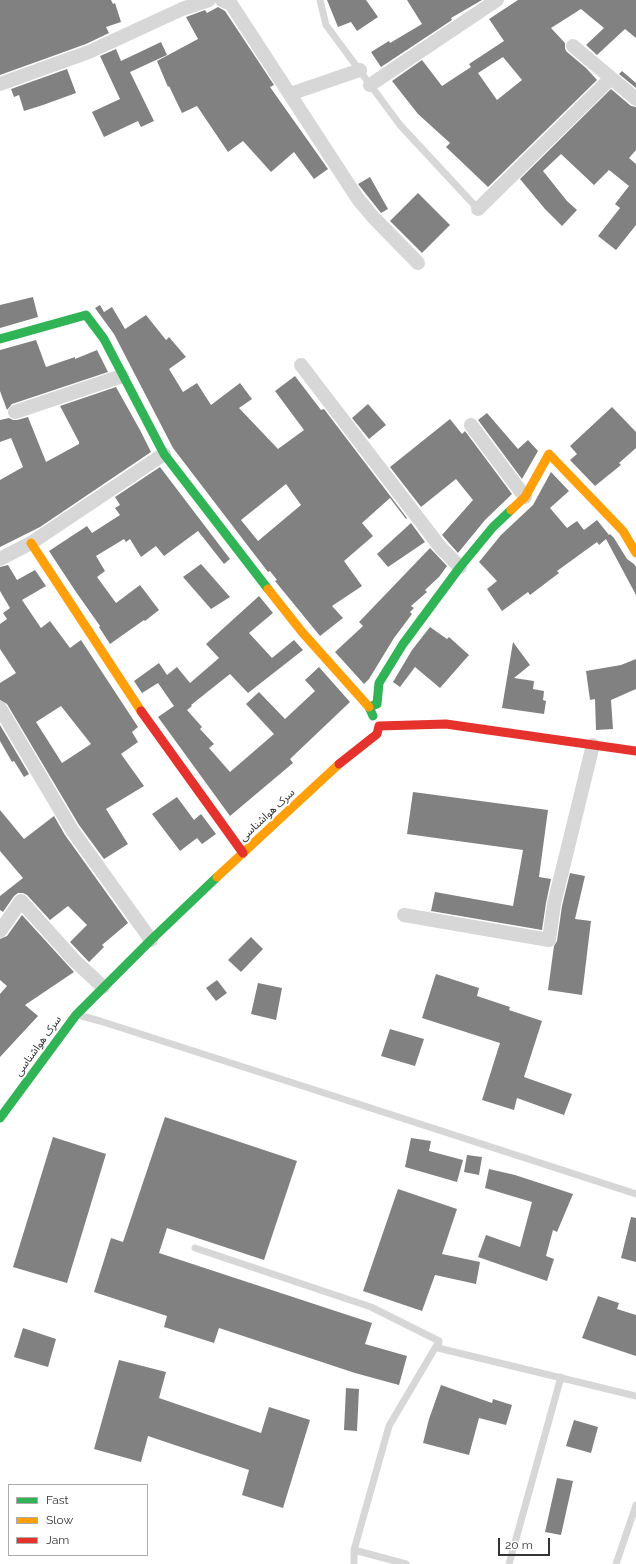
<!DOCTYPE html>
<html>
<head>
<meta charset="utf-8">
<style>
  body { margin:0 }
  #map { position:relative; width:636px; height:1564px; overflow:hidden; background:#fff; font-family:Raleway,sans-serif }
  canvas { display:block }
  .legend { position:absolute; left:8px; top:1484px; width:140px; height:72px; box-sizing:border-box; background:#fff; border:1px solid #adadad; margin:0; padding:5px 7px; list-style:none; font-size:12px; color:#333 }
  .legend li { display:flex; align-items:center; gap:8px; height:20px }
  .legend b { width:20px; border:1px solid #adadad }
  .scale { position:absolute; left:498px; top:1538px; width:52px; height:18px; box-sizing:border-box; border:2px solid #333; border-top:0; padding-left:5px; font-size:12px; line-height:14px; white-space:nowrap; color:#333; -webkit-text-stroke:3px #fff; paint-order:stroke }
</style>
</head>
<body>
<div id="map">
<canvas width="636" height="1564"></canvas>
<ul class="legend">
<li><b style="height:5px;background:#30b455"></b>Fast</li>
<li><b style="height:5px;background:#ff9f0a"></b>Slow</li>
<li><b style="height:5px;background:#e5322d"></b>Jam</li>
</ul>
<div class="scale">20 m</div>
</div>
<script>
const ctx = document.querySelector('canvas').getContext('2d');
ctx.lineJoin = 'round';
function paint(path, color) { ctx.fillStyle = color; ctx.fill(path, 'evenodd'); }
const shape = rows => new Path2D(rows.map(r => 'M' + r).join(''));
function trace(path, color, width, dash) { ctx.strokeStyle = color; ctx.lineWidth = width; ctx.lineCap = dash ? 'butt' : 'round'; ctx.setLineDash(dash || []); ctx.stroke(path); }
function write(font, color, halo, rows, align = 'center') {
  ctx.font = font + ' Raleway,"Noto Sans Arabic",sans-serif'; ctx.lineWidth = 4; ctx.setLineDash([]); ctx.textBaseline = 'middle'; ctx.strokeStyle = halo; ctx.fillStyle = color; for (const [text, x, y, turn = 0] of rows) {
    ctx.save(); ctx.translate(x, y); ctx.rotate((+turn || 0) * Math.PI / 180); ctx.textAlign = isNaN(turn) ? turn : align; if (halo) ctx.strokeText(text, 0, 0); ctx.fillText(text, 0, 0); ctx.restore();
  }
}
const building = shape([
  [0,0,111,0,113,4,115,3,121,22,106,27,109,33,86,44,0,75],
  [327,0,366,0,378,17,357,31,351,22,338,27],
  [407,0,482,0,451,18,452,20,381,67,371,52,389,41,390,43,422,24],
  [518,0,636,0,636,38,625,29,597,55,586,45,604,28,581,9,551,28,565,43,565,49,567,52,586,68,597,80,488,187,446,147,450,143,418,114,392,81,422,60,442,86,471,67,469,64,504,41,489,19],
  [503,57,522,80,497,100,478,73],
  [218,7,225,11,274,85,270,87,328,169,314,179,294,152,271,172,243,141,228,152,197,106,182,113,169,86,168,87,157,61,198,39,186,17,205,10,207,13],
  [161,42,167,55,130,72,154,121,141,127,138,121,104,137,92,112,120,99,100,56,116,49,121,61],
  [67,69,76,93,43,105,24,111,19,95,14,97,11,89],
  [622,71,636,83,636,88,619,74],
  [611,89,631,106,636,107,636,150,629,158,636,164,636,225,616,250,598,236,620,208,615,204,629,186,609,170,594,185,561,154,543,171,567,201,577,210,562,226,545,209,520,179],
  [370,177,388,209,381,213,358,184],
  [418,193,450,225,422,253,390,221],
  [33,297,38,317,0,328,0,305],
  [100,305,104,312,112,307,125,329,146,315,166,340,169,337,186,357,169,369,183,392,197,383,211,405,240,383,252,399,239,408,278,449,304,430,275,391,295,376,321,410,324,409,407,518,406,519,390,498,362,523,373,536,344,561,362,586,332,606,343,618,320,636,275,581,277,580,270,571,268,572,248,546,173,448,114,334,95,308],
  [286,484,301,505,258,541,241,520],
  [36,340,46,367,75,357,75,359,97,350,108,372,12,404,7,410,0,391,0,350],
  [116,387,140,430,151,452,40,527,0,547,0,480,23,467,11,438,0,442,0,420,9,418,13,420,17,420,28,417,46,462,79,444,79,442,60,406],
  [368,404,386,425,369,439,352,418],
  [612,407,636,432,636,448,619,463,621,465,595,486,570,460,577,454,570,446],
  [487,413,518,449,528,440,538,451,522,479,478,420],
  [450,419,462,434,465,431,512,494,485,520,458,553,442,535,473,500,456,479,421,507,390,467],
  [160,467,230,559,224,564,198,531,164,556,156,546,141,557,130,539,126,542,124,539,96,556,105,571,97,577,116,603,140,585,159,610,145,621,144,620,110,644,99,627,100,626,76,592,49,551,87,526,92,533,120,515,115,508,120,505,115,497],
  [551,472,569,491,550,508,567,528,577,521,584,530,597,520,609,535,610,534,614,538,627,559,634,564,636,567,636,595,606,539,599,545,597,542,557,571,559,573,530,595,528,592,502,611,487,589,497,581,479,562,501,535,533,505],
  [411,523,425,542,388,567,377,554],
  [430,548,447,566,439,577,425,590,427,592,411,606,414,608,410,612,412,614,394,638,369,679,364,684,335,652,363,626,359,622],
  [201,564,230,597,211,609,183,577],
  [8,565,17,580,35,570,46,586,22,600,41,628,50,621,70,648,81,640,138,727,132,732,138,742,121,754,144,786,106,809,128,844,104,859,79,825,7,704,0,700,0,683,16,673,0,649,0,624,7,619,3,613,10,608,0,591,0,567],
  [61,706,91,744,62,763,36,722],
  [259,596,273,613,249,633,272,658,294,640,303,650,248,693,230,674,191,705,192,706,187,710,202,727,200,729,214,744,209,748,230,772,274,734,246,704,259,692,285,719,315,691,305,680,319,667,350,702,290,759,293,763,230,816,158,717,174,706,158,683,142,693,134,681,159,663,167,675,177,667,190,683,219,658,206,644],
  [430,627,447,639,449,637,469,655,440,688,415,667,400,687,393,682,412,650],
  [513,642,530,665,514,678,534,681,533,689,544,691,543,700,546,701,544,714,502,708],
  [636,659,636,689,611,700,613,729,596,730,595,699,590,700,586,671,621,665],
  [0,725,29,774,24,777,14,761,12,762,0,741],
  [413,792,548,810,539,877,551,879,546,903,542,930,431,911,435,892,513,906,523,850,407,834],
  [177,797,194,820,201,814,216,834,202,844,197,838,180,851,152,814],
  [0,810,24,839,54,816,65,835,128,923,102,945,104,947,89,962,70,942,87,925,68,906,50,920,27,895,23,893,18,893,14,896,3,912,0,910,0,896,23,878,0,851],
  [570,873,585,876,575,919,591,921,582,995,548,990,554,946,557,941,562,906],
  [22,915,74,972,25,1005,38,1016,0,1057,0,994,7,986,0,980,0,939,7,936],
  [251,937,263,949,241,972,228,960],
  [436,974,479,988,477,996,510,1007,509,1010,542,1021,524,1077,572,1094,564,1115,517,1098,514,1110,482,1100,500,1043,422,1018],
  [217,980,227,993,216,1001,206,988],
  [258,983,282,988,276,1020,251,1014],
  [390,1029,424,1039,415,1066,381,1056],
  [165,1117,297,1161,264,1260,167,1228,159,1253,372,1323,365,1344,407,1356,399,1385,355,1373,219,1328,214,1343,164,1327,167,1316,94,1292,111,1238,123,1242],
  [53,1137,106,1154,67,1283,13,1267],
  [411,1138,431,1141,429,1151,463,1160,457,1182,405,1167],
  [467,1155,482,1157,479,1175,464,1172],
  [489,1169,515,1175,573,1194,557,1232,553,1230,546,1256,554,1259,547,1281,478,1257,486,1235,520,1247,532,1202,485,1188],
  [398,1189,457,1209,442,1254,480,1262,476,1284,435,1275,422,1311,363,1291],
  [631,1217,636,1218,636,1262,621,1258],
  [598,1296,619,1303,617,1309,636,1315,636,1356,582,1338],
  [23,1328,56,1339,48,1367,14,1357],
  [119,1360,166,1372,159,1398,261,1433,269,1407,310,1420,283,1508,242,1495,249,1470,148,1436,141,1462,94,1449],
  [441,1385,492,1403,493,1399,512,1405,506,1425,479,1418,469,1455,423,1443,429,1419],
  [346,1388,359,1389,357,1431,344,1430],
  [574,1420,598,1427,591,1453,566,1446],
  [557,1478,573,1481,561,1535,545,1532]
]);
const lane = shape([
  [320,0,326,25,400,125,478,209],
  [78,1015,100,1021,312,1089,636,1194],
  [195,1248,371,1307,439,1341,438,1348,636,1396],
  [354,1550,406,1564],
  [354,1564,354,1550,389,1426,438,1343],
  [509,1564,561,1377],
  [616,1564,636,1505]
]);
const street = shape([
  [222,0,231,4,358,199,373,217,418,263],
  [573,46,636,99],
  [0,84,89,52,182,9,209,0],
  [370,85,497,0],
  [290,94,360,70],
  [478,209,611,78],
  [301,365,441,548,460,567],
  [15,412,122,376],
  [471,425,525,497],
  [0,559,31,543,164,454],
  [0,708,72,830,151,940],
  [404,915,549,940,554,904,593,745],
  [0,931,21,901,75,961,103,987]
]);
const fast = shape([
  [0,339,86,315,104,339,164,454,268,589],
  [373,716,369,707,377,704,379,683,403,644,460,567,493,527,511,510],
  [0,1118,76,1015,151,940,217,877]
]);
const slow = shape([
  [511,510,525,497,549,454,623,531,636,553],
  [31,543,141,711],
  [268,589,302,632,369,707],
  [217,877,339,764]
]);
const jam = shape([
  [141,711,243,853],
  [339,764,377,734,379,726,446,724,636,751]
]);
const streetNames = [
  ["سرک هواشناسی",267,815,-43],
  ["سرک هواشناسی",38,1046,-54]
];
paint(building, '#818181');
trace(lane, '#d7d7d7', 7);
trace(street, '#d7d7d7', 14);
trace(fast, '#30b455', 9);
trace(slow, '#ff9f0a', 9);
trace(jam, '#e5322d', 9);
write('11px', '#333', '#fff', streetNames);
</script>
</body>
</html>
